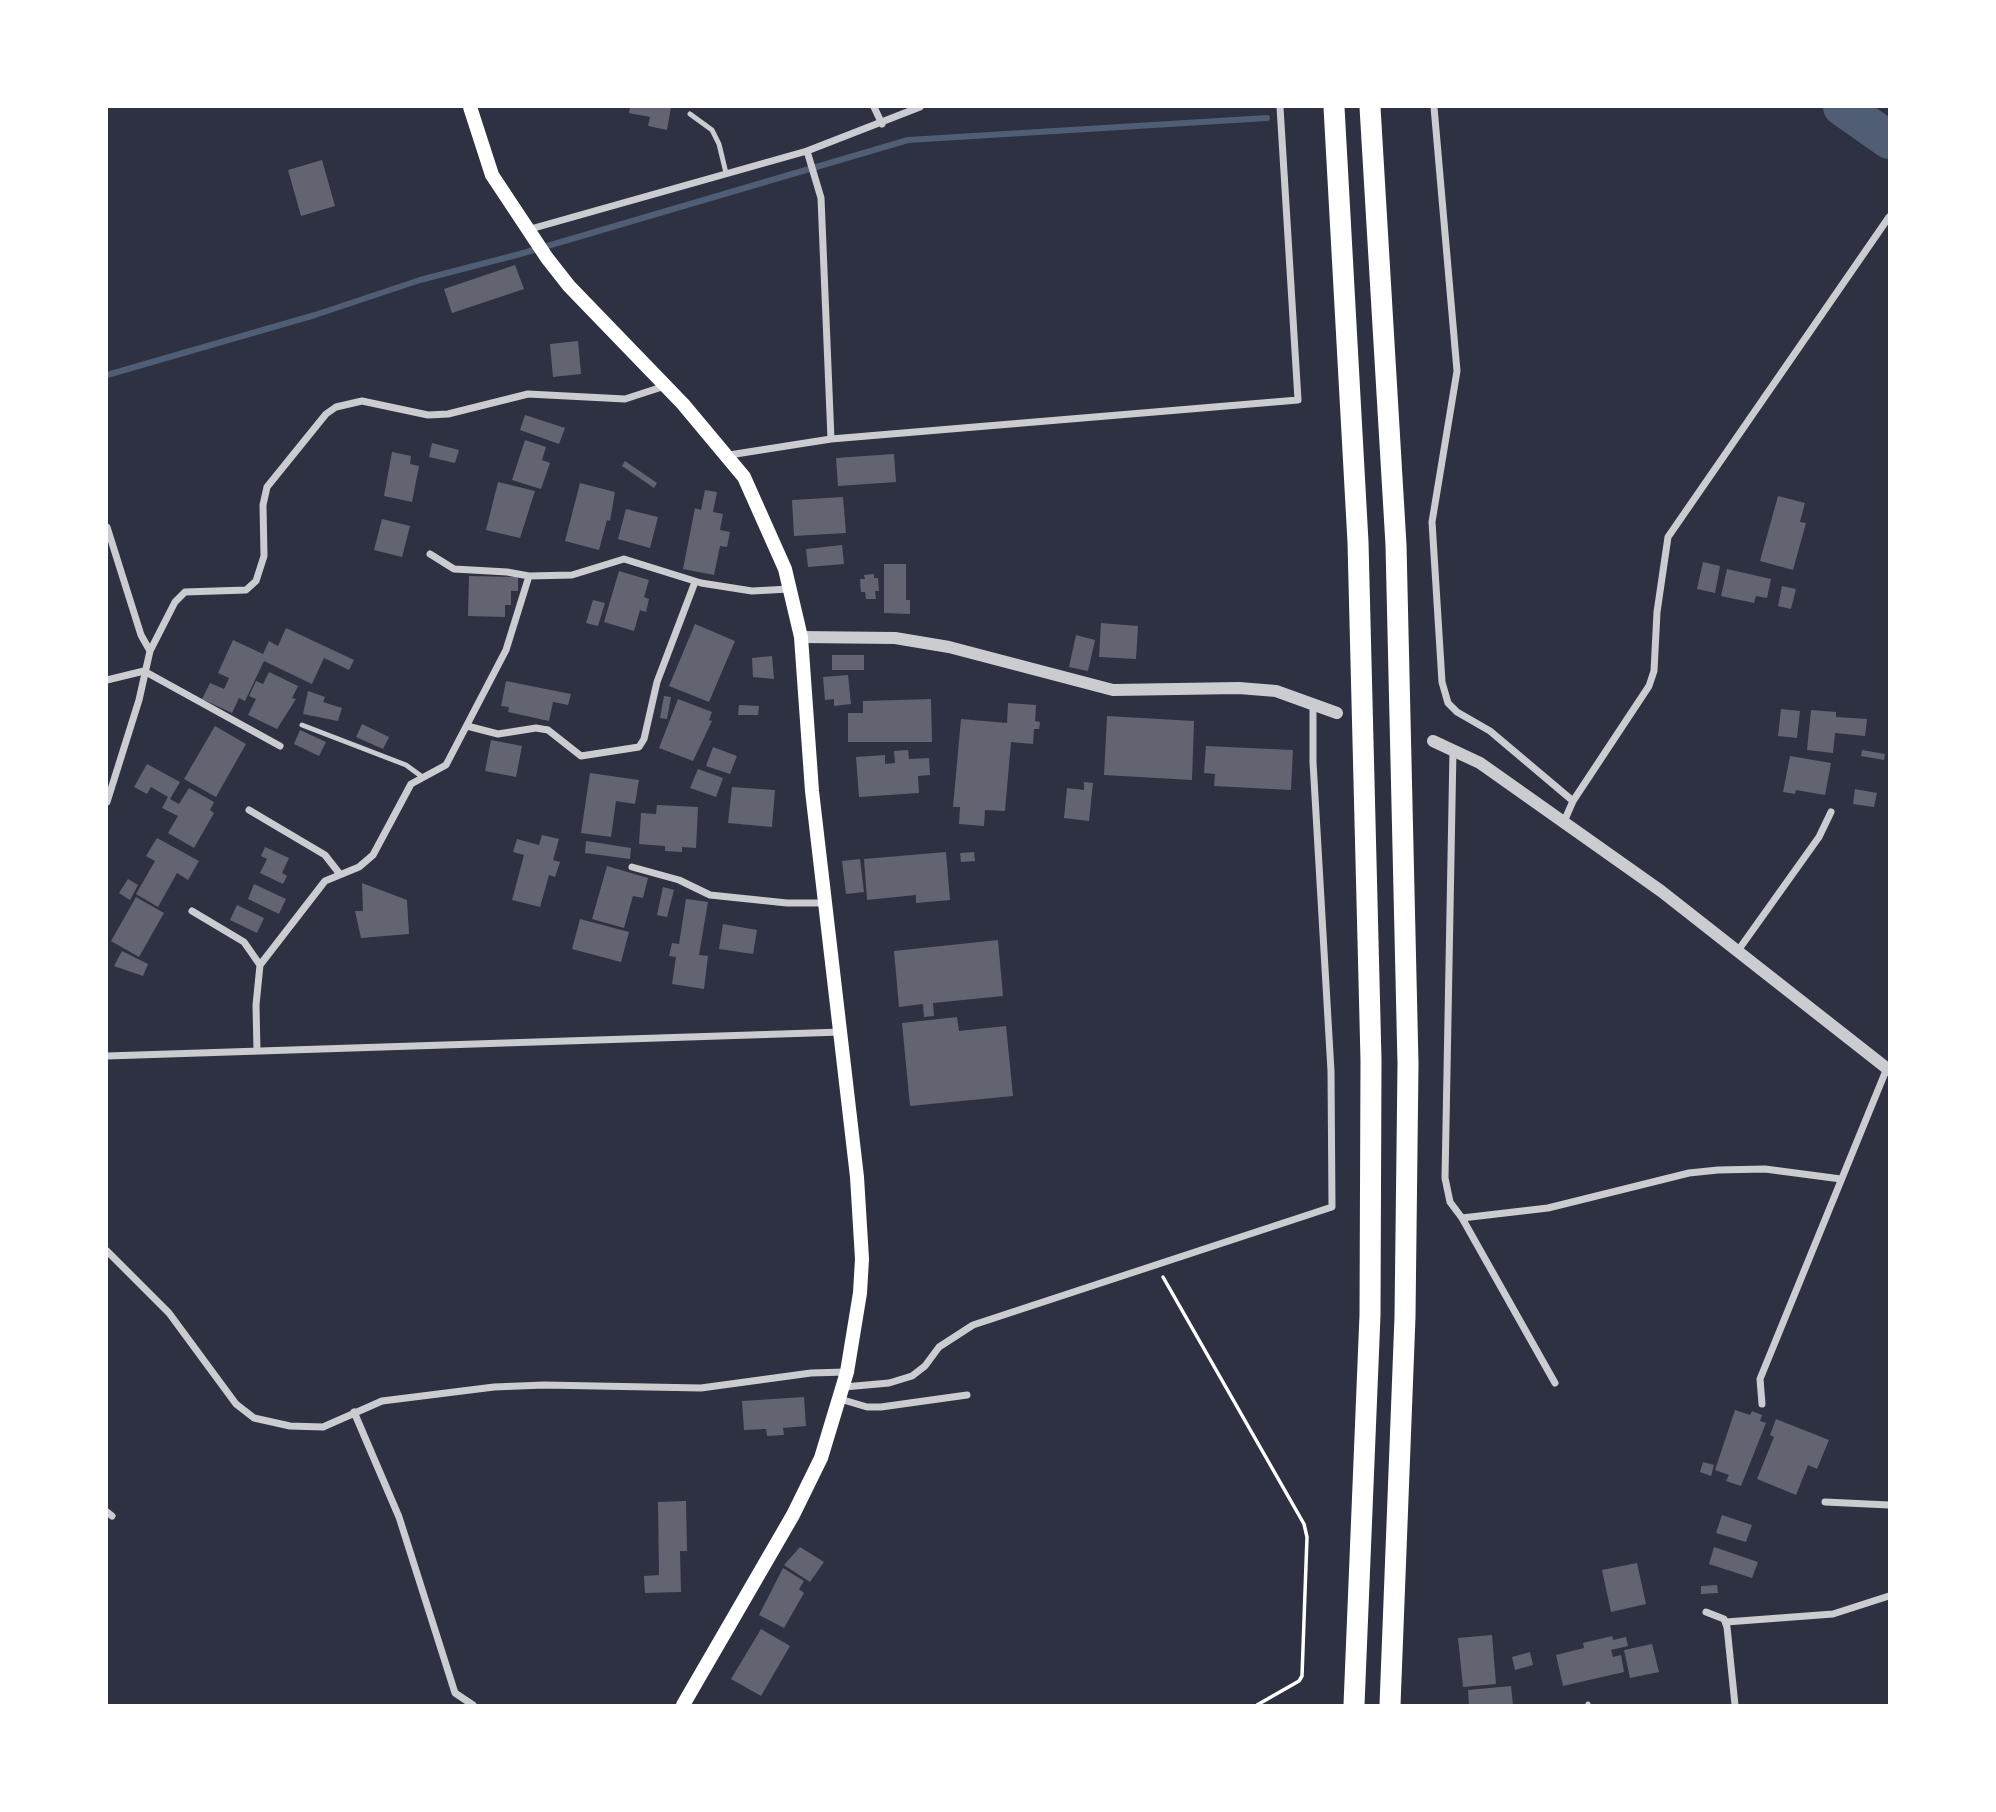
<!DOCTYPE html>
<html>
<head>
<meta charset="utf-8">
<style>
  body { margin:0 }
  #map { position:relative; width:1996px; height:1812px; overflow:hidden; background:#2d3142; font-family:"Archivo Narrow",sans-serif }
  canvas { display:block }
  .frame { position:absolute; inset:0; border:108px solid #fff; pointer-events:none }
</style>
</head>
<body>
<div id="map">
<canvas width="1996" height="1812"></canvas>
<div class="frame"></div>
</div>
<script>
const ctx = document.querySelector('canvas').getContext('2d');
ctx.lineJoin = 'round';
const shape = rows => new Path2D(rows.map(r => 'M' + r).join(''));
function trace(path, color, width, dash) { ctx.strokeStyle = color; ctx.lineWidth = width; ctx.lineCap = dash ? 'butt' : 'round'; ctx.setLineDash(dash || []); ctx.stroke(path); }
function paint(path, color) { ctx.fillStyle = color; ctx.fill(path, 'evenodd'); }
const stream = shape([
  [107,375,315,315,420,280,520,254,908,140,1267,118]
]);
const river = shape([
  [1842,107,1889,140]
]);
const building = shape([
  [630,107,671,107,667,130,648,126,650,117,629,113],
  [322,160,335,206,301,216,288,170],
  [515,265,524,289,452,313,444,289],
  [578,341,581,374,553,377,550,344],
  [525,415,565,428,559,444,520,430],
  [525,440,546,447,542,460,550,463,541,489,512,480],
  [432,443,459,450,455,463,429,457],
  [392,452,411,456,410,464,419,466,412,502,384,496],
  [894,454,896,482,838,486,836,458],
  [625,461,657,483,654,488,622,466],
  [498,482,535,491,520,538,486,530],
  [580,483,615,492,610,521,607,520,599,550,565,541],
  [705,490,717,492,713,512,723,514,720,530,730,532,727,547,720,546,714,575,683,569,695,508,701,510],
  [1778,496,1805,503,1800,522,1806,523,1793,570,1760,561],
  [843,497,846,533,794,536,792,500],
  [626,509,658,517,650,548,618,539],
  [382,519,410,526,402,557,374,550],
  [842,545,844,564,808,567,806,549],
  [1703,562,1720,566,1715,593,1697,589],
  [884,564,906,564,906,600,910,600,910,614,884,613],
  [1727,569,1771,579,1767,598,1756,596,1754,603,1721,596],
  [619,571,649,580,644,597,649,599,646,612,640,610,634,631,604,622],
  [874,574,874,578,878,578,879,591,875,591,876,599,866,599,865,592,861,592,860,579,865,579,864,575],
  [469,576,518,577,518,591,511,591,511,605,505,605,505,617,468,616],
  [1782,586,1796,589,1791,609,1778,606],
  [593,600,605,603,598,626,586,623],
  [1101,623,1138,626,1136,659,1099,657],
  [695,624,735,641,709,702,669,686],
  [286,628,354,660,349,670,324,658,312,684,264,661,245,701,239,698,232,713,202,699,210,683,224,689,229,678,218,673,233,640,263,654,269,641,278,646],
  [1076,635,1095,640,1088,671,1069,667],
  [832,655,864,655,864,670,832,670],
  [772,656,774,679,753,677,752,658],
  [269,672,298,686,292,698,296,699,277,729,248,715,256,699,249,696,256,681,263,684],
  [848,675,851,704,834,706,834,699,825,700,823,677],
  [506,681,571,694,568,705,553,702,549,721,508,712,509,707,501,706],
  [308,691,325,697,323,702,342,708,338,721,303,714],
  [664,696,671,697,667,719,660,718],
  [678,699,712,712,709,720,712,721,693,761,659,748],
  [931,699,932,742,848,742,848,713,863,713,863,701],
  [1008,703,1036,705,1035,721,1040,722,1039,729,1034,729,1033,744,1011,742,1005,811,985,810,984,826,959,824,960,807,953,807,961,719,1007,723],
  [739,705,759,706,758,715,738,715],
  [1781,709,1800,711,1797,738,1778,736],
  [1811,710,1836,712,1836,717,1867,719,1865,736,1835,733,1833,753,1807,750],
  [1107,716,1194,721,1192,780,1104,775],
  [362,724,389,737,383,749,356,737],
  [215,726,246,744,216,797,184,779],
  [300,730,326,742,319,756,294,744],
  [491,740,522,746,516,777,485,771],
  [1206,746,1293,750,1291,790,1214,786,1215,774,1204,773],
  [713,747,737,756,730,774,706,766],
  [908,750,909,759,929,758,930,775,918,776,919,793,859,797,856,757,885,755,885,764,895,763,894,751],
  [1862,750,1885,754,1884,760,1861,756],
  [1790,756,1831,763,1825,795,1796,790,1795,794,1783,792],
  [147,764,180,782,170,799,179,804,189,788,214,802,210,810,214,813,194,848,168,833,178,816,162,808,168,797,151,787,147,794,134,787],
  [698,769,723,778,716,797,690,788],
  [590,773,639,780,635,804,616,801,611,837,581,833],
  [1084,782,1093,783,1089,821,1064,818,1067,788,1084,790],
  [732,787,775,790,772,827,728,823],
  [1855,789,1877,793,1874,807,1853,804],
  [657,805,698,807,696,848,682,847,682,852,665,851,665,846,639,844,641,813,656,814],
  [542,835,559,839,553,860,560,862,555,877,549,875,540,907,512,900,524,855,513,852,517,839,539,845],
  [157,838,199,861,188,880,177,873,158,907,136,894,155,861,146,856],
  [586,841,631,848,630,859,585,853],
  [265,847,289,858,282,873,287,876,283,884,260,873,267,859,261,856],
  [946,852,950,900,916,903,916,895,867,900,864,859],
  [974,852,975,861,961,862,960,853],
  [860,859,864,892,846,894,842,861],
  [607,866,648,878,643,898,633,896,624,928,592,919],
  [128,879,138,885,130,900,119,893],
  [362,883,407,900,409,934,361,938,355,911,363,911],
  [254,884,286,899,279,914,248,899],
  [663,887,674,890,667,917,657,915],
  [136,897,164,913,139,957,111,941],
  [686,899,708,902,699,955,708,956,704,989,672,984,676,957,669,956,672,943,679,944],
  [237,905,264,918,257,933,230,920],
  [580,919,629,932,621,962,572,949],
  [723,924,757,930,753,954,719,949],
  [998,940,1003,996,933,1003,934,1016,924,1017,923,1004,899,1007,894,951],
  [122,951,148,964,143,976,114,966],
  [957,1017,959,1031,1006,1026,1013,1096,910,1106,902,1023],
  [804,1397,806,1426,783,1428,784,1435,767,1436,766,1429,744,1430,742,1401],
  [1735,1410,1750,1415,1752,1411,1762,1415,1760,1421,1766,1423,1741,1486,1726,1481,1729,1475,1715,1470],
  [1776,1419,1829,1440,1817,1469,1808,1465,1796,1495,1757,1479,1774,1437,1770,1435],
  [1703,1462,1714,1465,1711,1476,1700,1472],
  [686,1501,687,1551,680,1551,681,1592,645,1593,644,1576,659,1575,658,1502],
  [1722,1515,1752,1525,1746,1542,1716,1533],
  [800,1547,824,1562,810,1582,784,1565],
  [1714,1547,1758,1562,1752,1578,1709,1564],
  [1637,1563,1646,1604,1611,1612,1602,1570],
  [783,1568,804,1581,799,1589,804,1593,784,1628,759,1615],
  [1717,1585,1718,1593,1701,1594,1701,1586],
  [761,1629,790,1646,761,1696,731,1679],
  [1492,1635,1496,1684,1463,1687,1458,1638],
  [1612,1636,1613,1640,1626,1637,1628,1646,1611,1650,1613,1657,1621,1655,1624,1672,1563,1686,1556,1655,1584,1648,1583,1643],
  [1652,1644,1659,1672,1630,1678,1624,1650],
  [1530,1652,1533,1665,1515,1670,1512,1657],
  [1511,1686,1513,1705,1469,1705,1468,1690]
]);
const path = shape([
  [1163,1277,1304,1524,1307,1537,1302,1676,1299,1681,1257,1705]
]);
const service = shape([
  [690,114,712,130,719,144,726,173],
  [302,725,406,765,421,776],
  [1588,1705,1588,1704]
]);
const minor = shape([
  [874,107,882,124],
  [1434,107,1457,371,1432,522,1442,682,1448,703,1457,712,1490,731,1573,801],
  [807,151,821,198,831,439],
  [527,230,807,151,920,107],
  [729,455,831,439,1298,400,1280,107],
  [107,527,141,635,150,651,139,700,107,802],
  [430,554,454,569,507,572,529,576],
  [150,651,175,602,185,592,246,590,256,581,264,556,263,505,267,487,326,414,336,407,362,401,428,415,448,414,528,394,625,399,665,386],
  [107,680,144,671,280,746],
  [467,726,498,734,536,728,548,730,581,756,639,747,644,739,657,682,695,582],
  [1453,750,1445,1178,1450,1202,1462,1218,1555,1383],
  [249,810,325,855,339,873],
  [1563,824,1573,801,1649,686,1654,671,1657,612,1668,537,1889,217],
  [632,867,679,880,710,895,787,903,825,903],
  [192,911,244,942,260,965],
  [1737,952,1819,837,1831,812],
  [257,1051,256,1005,260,965,325,881,359,867,373,855,411,784,446,765,506,650,529,576,572,575,624,559,701,583,752,591,790,589],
  [107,1056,842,1032],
  [1462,1218,1548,1208,1689,1173,1718,1170,1765,1169,1841,1179],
  [107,1251,169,1313,236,1404,254,1418,290,1426,323,1427,382,1401,494,1387,544,1385,701,1388,811,1373,846,1372],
  [844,1387,889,1383,912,1376,925,1366,939,1347,973,1325,1332,1207,1331,1071,1313,762,1313,704],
  [840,1399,867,1407,881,1407,967,1395],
  [1762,1404,1760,1379,1887,1068],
  [354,1412,399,1517,455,1693,473,1705],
  [1825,1502,1889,1505],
  [107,1512,112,1516],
  [1706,1612,1724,1619,1727,1627,1735,1705],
  [1726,1622,1833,1614,1889,1596]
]);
const tertiary = shape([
  [801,637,895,638,949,647,1113,690,1239,688,1276,691,1337,713],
  [1433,741,1480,763,1661,891,1889,1070]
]);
const secondary = shape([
  [470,107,492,175,547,258,569,286,683,404,744,477,785,569,801,637,812,791,857,1177,862,1259,860,1293,847,1372,821,1458,793,1515,683,1705]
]);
const motorway = shape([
  [1334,107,1358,542,1371,1060,1370,1315,1354,1705],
  [1370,107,1396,545,1408,1064,1405,1317,1390,1705]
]);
trace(stream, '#4f5d75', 6);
trace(river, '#4f5d75', 38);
paint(building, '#626471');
trace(path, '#fff', 3.5);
trace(service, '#caccd0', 5);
trace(minor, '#caccd0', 7);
trace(tertiary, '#caccd0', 12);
trace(secondary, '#fff', 14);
trace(motorway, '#fff', 21);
</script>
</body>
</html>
